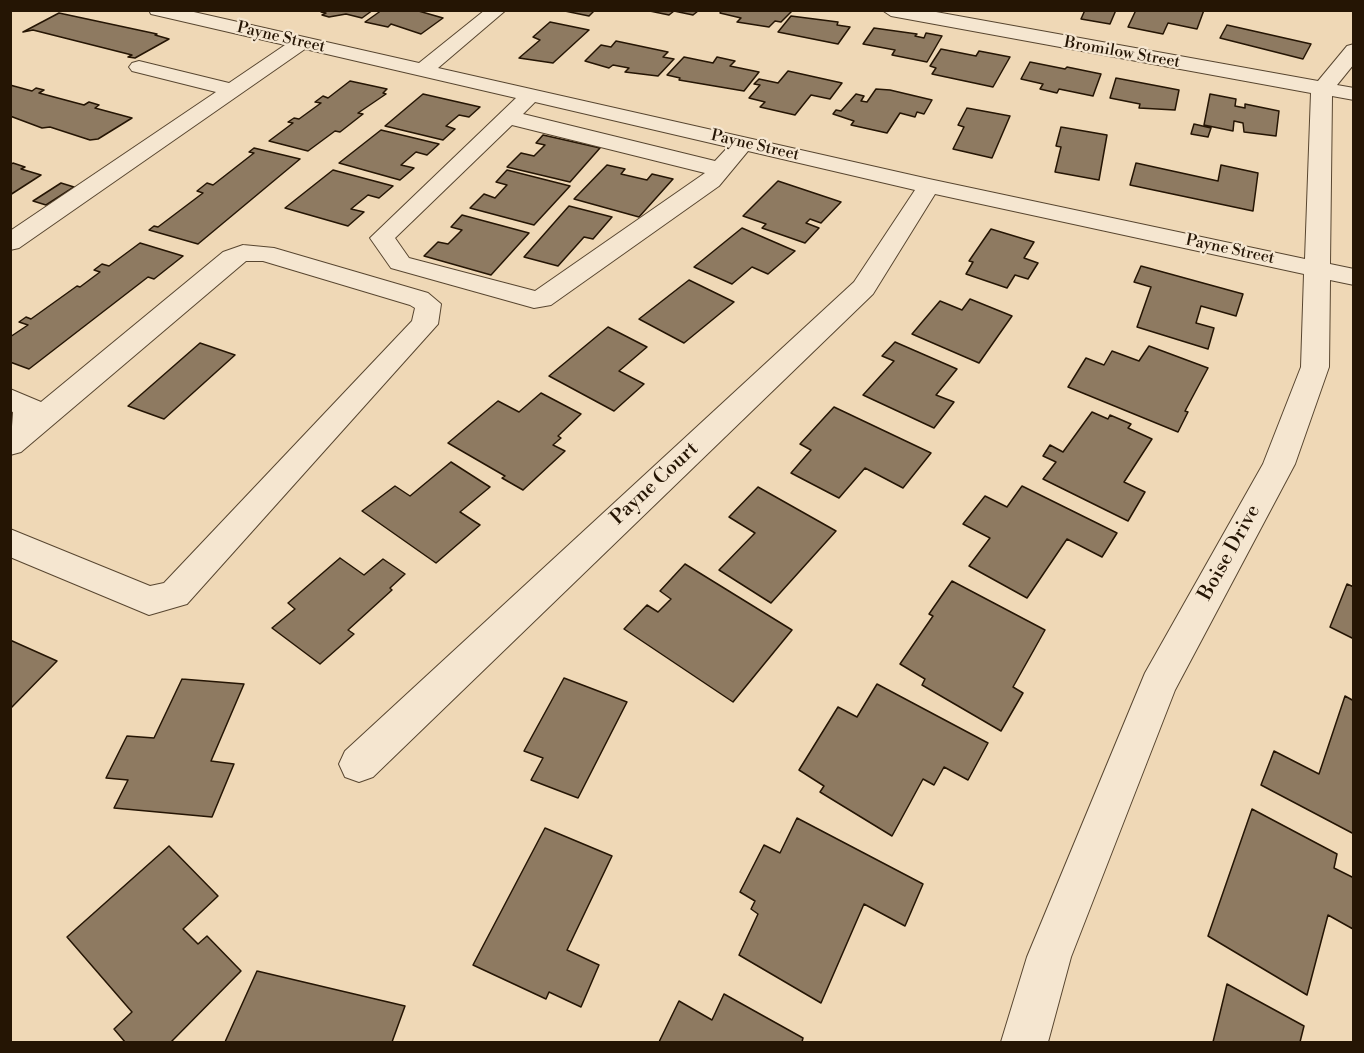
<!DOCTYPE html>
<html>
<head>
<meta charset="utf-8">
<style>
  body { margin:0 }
  #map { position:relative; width:1364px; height:1053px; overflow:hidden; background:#efd8b6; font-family:"Libre Bodoni",serif }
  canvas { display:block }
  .frame { position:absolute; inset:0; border:12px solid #251504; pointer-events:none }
</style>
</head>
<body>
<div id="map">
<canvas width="1364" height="1053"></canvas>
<div class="frame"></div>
</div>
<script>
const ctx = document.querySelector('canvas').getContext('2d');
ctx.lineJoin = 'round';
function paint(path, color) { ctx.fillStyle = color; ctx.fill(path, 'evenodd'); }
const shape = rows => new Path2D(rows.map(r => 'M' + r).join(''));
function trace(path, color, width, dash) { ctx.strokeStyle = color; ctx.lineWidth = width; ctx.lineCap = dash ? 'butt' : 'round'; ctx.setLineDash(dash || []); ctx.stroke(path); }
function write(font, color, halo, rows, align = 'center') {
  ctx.font = font + ' "Libre Bodoni",serif'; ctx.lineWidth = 4.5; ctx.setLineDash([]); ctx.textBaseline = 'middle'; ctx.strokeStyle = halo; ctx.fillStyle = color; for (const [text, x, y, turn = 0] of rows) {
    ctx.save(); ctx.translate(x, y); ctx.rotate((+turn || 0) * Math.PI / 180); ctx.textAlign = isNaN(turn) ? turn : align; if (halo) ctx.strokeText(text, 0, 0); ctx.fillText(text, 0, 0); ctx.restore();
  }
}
const building = shape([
  [323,10,373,10,362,18,346,14,329,17,322,15,326,13,321,12,323,10],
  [382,10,415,10,443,18,421,34,391,24,388,27,365,22,382,10],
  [560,10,595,10,589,16,560,10],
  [645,10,704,10,698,11,693,15,674,11,669,15,645,10],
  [722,10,789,10,792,11,781,22,775,21,769,27,737,22,741,18,720,13,722,10],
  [1085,10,1116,10,1110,24,1081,19,1085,10],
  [1136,10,1204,10,1197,29,1168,23,1163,34,1128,27,1136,10],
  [59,13,157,34,155,35,169,39,135,58,128,57,132,55,33,30,23,32,59,13],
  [791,16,838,22,837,25,850,27,838,44,778,32,791,16],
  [550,22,589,30,553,63,519,58,540,40,533,37,550,22],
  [1227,25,1311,44,1303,59,1220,38,1227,25],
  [874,28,917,34,915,36,924,38,926,33,942,36,927,62,892,55,895,50,863,44,874,28],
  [616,41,668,52,663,57,674,59,658,76,625,72,629,68,613,65,609,68,585,61,601,45,611,47,616,41],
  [941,49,976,56,979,51,1010,57,993,87,932,74,936,68,930,66,941,49],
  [684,57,713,63,717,57,735,61,730,66,759,72,744,91,679,80,680,78,667,75,684,57],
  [1030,62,1065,69,1067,67,1101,74,1093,96,1059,89,1057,93,1040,89,1043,84,1021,79,1030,62],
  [788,71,842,83,830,99,811,95,795,115,760,107,765,102,749,98,760,85,754,84,759,79,778,83,788,71],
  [1116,78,1179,90,1175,110,1139,108,1140,104,1110,98,1116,78],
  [350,81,387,89,383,93,386,94,358,113,363,114,340,132,335,131,308,151,269,141,293,123,288,122,294,118,299,119,321,103,315,102,323,96,328,98,350,81],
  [10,85,32,91,36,88,44,90,39,93,84,105,89,102,99,105,95,108,132,118,98,139,90,140,50,127,42,128,10,116,10,85],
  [876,89,890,90,932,100,924,114,917,112,915,117,900,113,887,133,851,125,854,121,833,114,836,110,841,111,856,94,864,96,861,101,867,102,876,89],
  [423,94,480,107,469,117,459,115,446,126,455,129,443,140,385,126,423,94],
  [1210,94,1236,99,1235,106,1245,108,1245,104,1279,111,1276,136,1244,132,1243,123,1234,121,1233,131,1204,125,1210,94],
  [967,108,1010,116,992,158,953,149,964,127,958,125,967,108],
  [1194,124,1211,128,1208,137,1191,134,1194,124],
  [1061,127,1107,135,1099,180,1055,172,1061,147,1056,146,1061,127],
  [381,130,439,144,427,155,416,152,401,165,414,168,400,180,339,163,381,130],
  [543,135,600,148,570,182,507,167,521,153,534,156,545,145,536,143,543,135],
  [254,148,300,159,198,244,149,230,154,226,158,227,203,193,197,191,207,183,213,185,254,153,249,152,254,148],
  [13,163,25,167,21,169,41,175,10,195,10,165,13,163],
  [1136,163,1218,181,1221,165,1258,173,1253,211,1130,185,1136,163],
  [607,165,625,169,621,174,647,180,652,174,673,179,639,217,574,199,607,165],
  [333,170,393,186,379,198,368,195,351,209,364,212,348,226,285,208,333,170],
  [507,170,570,186,534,225,470,208,484,194,495,198,507,185,496,182,507,170],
  [778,181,841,202,821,223,810,219,806,223,819,228,805,243,762,228,766,224,743,216,778,181],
  [61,183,74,187,46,205,33,201,61,183],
  [569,206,612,217,593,239,584,237,558,266,524,257,569,206],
  [462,215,529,233,491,275,424,256,438,242,448,244,462,230,451,227,462,215],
  [742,228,795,251,768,274,752,267,732,284,694,267,742,228],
  [991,229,1034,242,1024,258,1038,263,1028,279,1015,275,1007,288,966,274,973,262,969,261,991,229],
  [140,243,183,256,154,279,148,277,29,369,10,362,10,337,28,325,19,322,26,317,31,319,77,286,80,287,100,272,94,270,102,264,109,266,140,243],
  [1141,266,1243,294,1236,316,1201,306,1196,323,1214,328,1208,349,1137,327,1151,287,1134,282,1141,266],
  [689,280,734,302,684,343,639,319,689,280],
  [970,299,1012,316,979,363,912,334,940,301,962,310,970,299],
  [608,327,647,347,619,371,644,384,614,411,549,376,608,327],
  [895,342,957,369,936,395,954,402,934,428,863,395,894,361,882,356,895,342],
  [200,343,235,355,164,419,128,406,200,343],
  [1149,346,1208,368,1185,411,1188,412,1178,432,1068,387,1086,358,1104,365,1112,351,1139,361,1149,346],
  [541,393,581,414,558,436,561,438,553,445,565,451,523,490,502,478,505,476,448,443,498,401,519,412,541,393],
  [834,407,931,453,903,488,865,468,839,498,791,473,811,450,800,444,834,407],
  [1092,412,1108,419,1110,415,1131,424,1128,428,1152,439,1124,482,1145,492,1128,521,1043,479,1056,462,1043,456,1050,445,1063,452,1092,412],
  [451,462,490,487,460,512,480,525,436,563,362,511,395,486,410,496,451,462],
  [1022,486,1117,533,1102,557,1067,539,1027,598,969,566,990,538,963,524,985,496,1007,507,1022,486],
  [758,487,836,531,771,603,719,570,755,533,729,517,758,487],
  [340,558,364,575,383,559,405,574,390,588,392,590,348,630,354,634,320,664,272,628,295,609,288,603,340,558],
  [685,564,792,630,733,702,624,629,647,605,658,612,671,599,660,591,685,564],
  [952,581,1045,630,1013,687,1023,693,1001,731,922,685,925,679,900,664,933,616,929,614,952,581],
  [1347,584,1354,587,1354,639,1330,627,1347,584],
  [10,640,57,661,10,709,10,640],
  [564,678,627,702,578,798,531,780,543,758,524,751,564,678],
  [182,679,244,684,211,761,234,764,212,817,114,808,128,780,106,778,127,736,154,738,182,679],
  [877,684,988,743,968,780,944,767,934,785,923,779,892,836,820,792,824,786,799,770,838,707,857,717,877,684],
  [1345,696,1354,701,1354,834,1261,785,1274,751,1319,774,1345,696],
  [1252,809,1337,854,1334,868,1354,878,1353,929,1328,915,1307,995,1208,936,1252,809],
  [797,818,923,884,905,926,864,904,821,1003,739,955,758,914,751,909,755,901,740,892,764,845,780,853,797,818],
  [545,828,612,856,567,950,599,965,581,1007,549,992,546,999,473,965,545,828],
  [169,846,218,896,183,929,198,944,207,936,241,971,171,1042,125,1042,114,1029,132,1012,67,937,169,846],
  [257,971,405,1006,392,1042,225,1042,257,971],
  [1227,984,1304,1026,1300,1042,1213,1042,1227,984],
  [724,994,803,1038,802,1042,659,1042,679,1001,712,1020,724,994]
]);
const minor = shape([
  [149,10,185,10,419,63,485,10,506,10,438,68,929,179,1305,259,1311,93,891,16,882,10,925,10,1318,81,1347,46,1354,44,1354,64,1337,85,1354,88,1354,100,1332,96,1330,264,1354,269,1354,285,1330,280,1329,367,1295,464,1175,690,1071,957,1048,1042,1001,1042,1027,957,1145,673,1263,464,1301,367,1304,274,935,194,873,294,373,777,359,782,345,777,339,764,345,751,854,282,915,190,748,151,719,186,551,305,534,308,391,268,370,238,516,98,305,49,19,248,10,250,10,231,216,92,132,71,129,67,132,63,139,61,229,83,285,45,151,14,149,10],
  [535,102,728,147,715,161,523,114,535,102],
  [512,125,705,173,535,291,409,258,395,238,512,125],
  [243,245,274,248,428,293,441,304,438,324,187,604,149,615,10,557,10,529,150,586,164,583,412,321,415,308,410,305,263,261,246,261,21,452,10,455,13,412,10,411,10,389,41,402,223,252,243,245]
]);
const farStreetnames = [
  ["Payne Street",281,38,13],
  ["Bromilow Street",1122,53,10],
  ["Payne Street",755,146,13],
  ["Payne Street",1230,250,12]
];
const streetNames = [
  ["Payne Court",655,484,-43],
  ["Boise Drive",1230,553,-61]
];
paint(building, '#8e7a61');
trace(building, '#251504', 1.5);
trace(minor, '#584630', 2);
paint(minor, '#f5e6d0');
write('16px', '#251504', '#f5e6d0', farStreetnames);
write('20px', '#251504', '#f5e6d0', streetNames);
</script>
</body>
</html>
